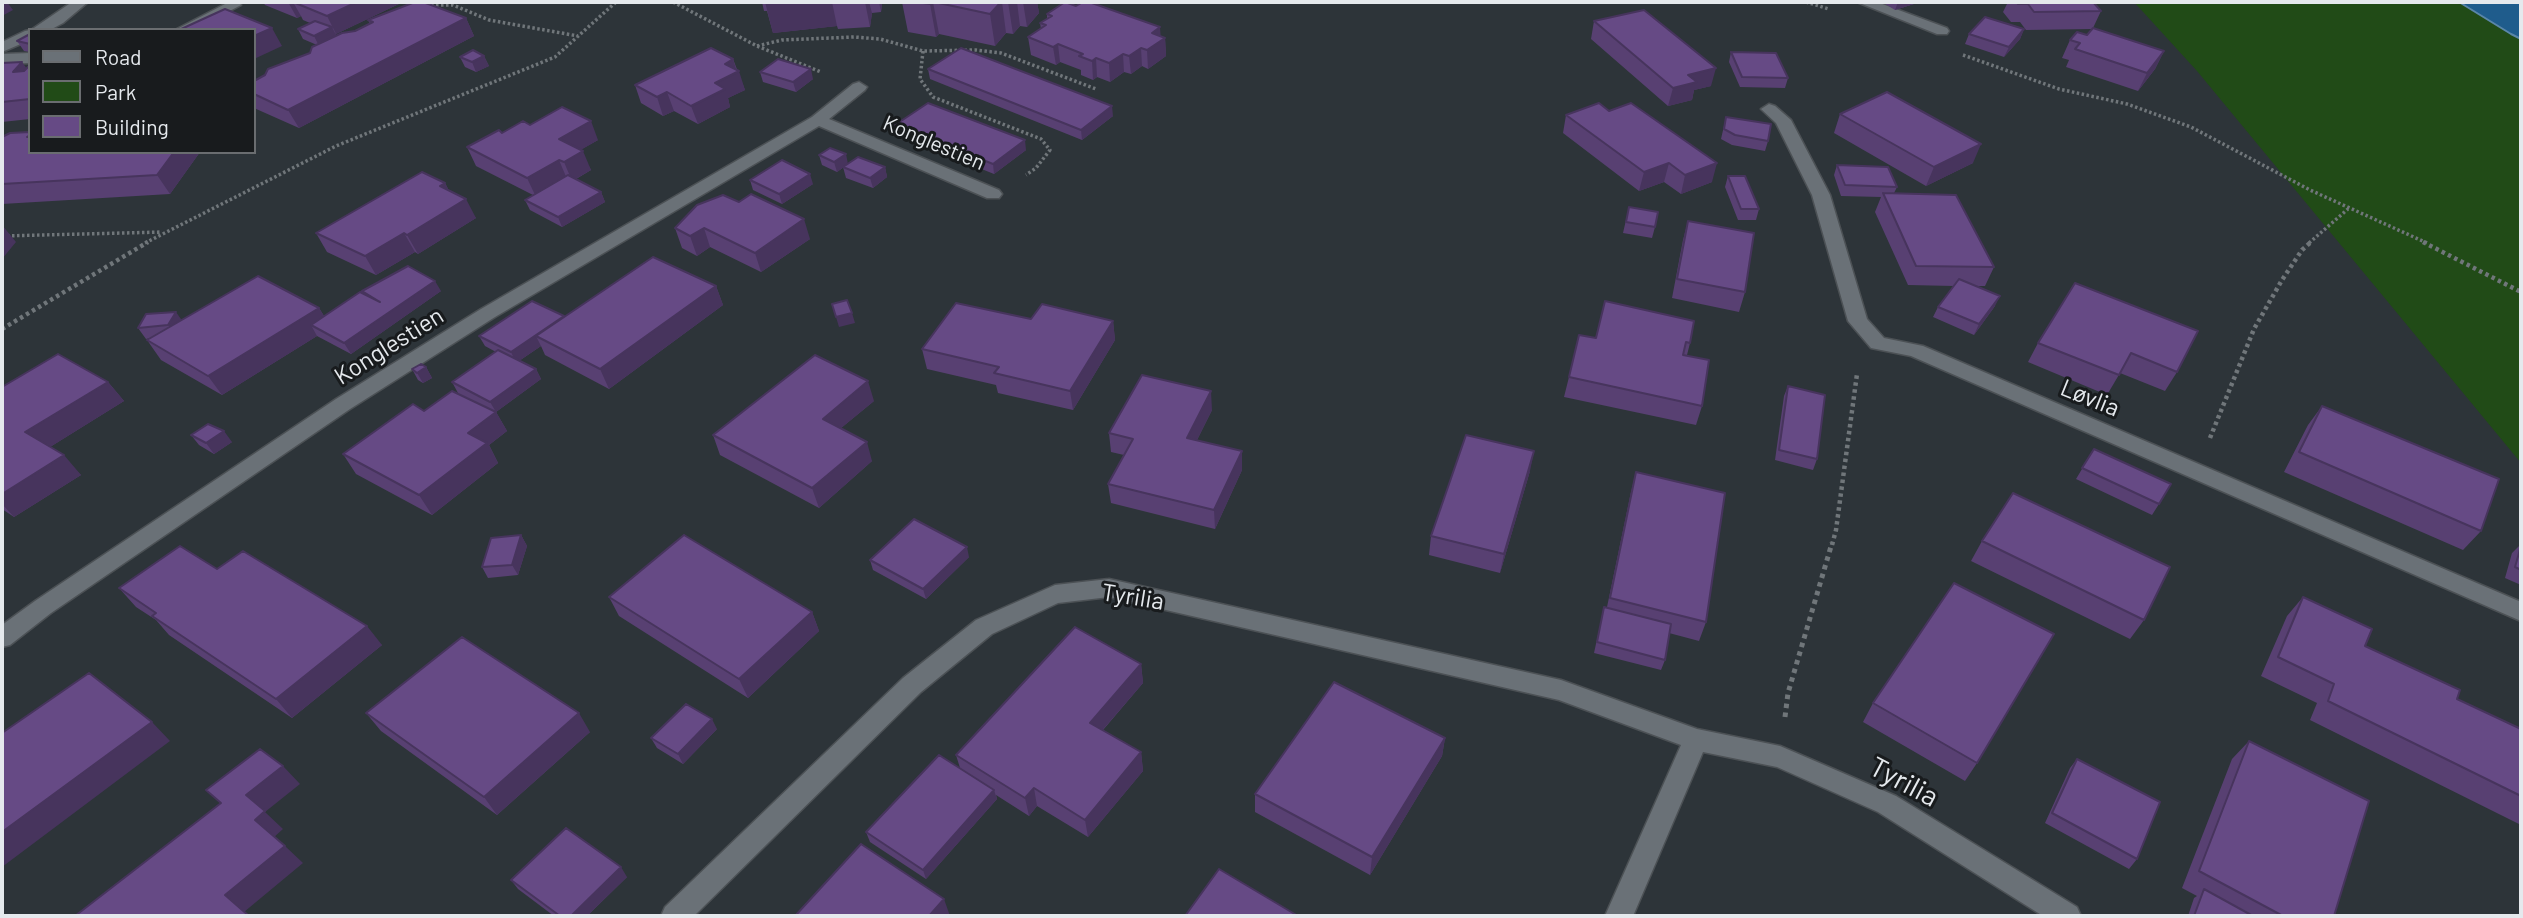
<!DOCTYPE html>
<html>
<head>
<meta charset="utf-8">
<style>
  body { margin:0 }
  #map { position:relative; width:2523px; height:918px; overflow:hidden; background:#2d3439; font-family:Barlow,sans-serif }
  canvas { display:block }
  .frame { position:absolute; inset:0; border:4px solid #e5e9ed; pointer-events:none }
  .legend { position:absolute; left:28px; top:28px; width:228px; height:126px; box-sizing:border-box; background:#181b1d; border:2px solid #6a6d70; margin:0; padding:9px 12px; list-style:none; font-size:21px; color:#e5e9ed }
  .legend li { display:flex; align-items:center; gap:14px; height:35px }
  .legend b { width:35px; border:2px solid #6a6d70 }
</style>
</head>
<body>
<div id="map">
<canvas width="2523" height="918"></canvas>
<div class="frame"></div>
<ul class="legend">
<li><b style="height:9px;background:#6a7177"></b>Road</li>
<li><b style="height:19px;background:#214b17"></b>Park</li>
<li><b style="height:19px;background:#664a85"></b>Building</li>
</ul>
</div>
<script>
const ctx = document.querySelector('canvas').getContext('2d');
ctx.lineJoin = 'round';
function paint(path, color) { ctx.fillStyle = color; ctx.fill(path, 'evenodd'); }
const shape = rows => new Path2D(rows.map(r => 'M' + r).join(''));
function trace(path, color, width, dash) { ctx.strokeStyle = color; ctx.lineWidth = width; ctx.lineCap = dash ? 'butt' : 'round'; ctx.setLineDash(dash || []); ctx.stroke(path); }
function write(font, color, halo, rows, align = 'center') {
  ctx.font = font + ' Barlow,sans-serif'; ctx.lineWidth = 6; ctx.setLineDash([]); ctx.textBaseline = 'middle'; ctx.strokeStyle = halo; ctx.fillStyle = color; for (const [text, x, y, turn = 0] of rows) {
    ctx.save(); ctx.translate(x, y); ctx.rotate((+turn || 0) * Math.PI / 180); ctx.textAlign = isNaN(turn) ? turn : align; if (halo) ctx.strokeText(text, 0, 0); ctx.fillText(text, 0, 0); ctx.restore();
  }
}
const green = shape([
  [2134,2,2459,2,2521,39,2521,463,2197,71]
]);
const water = shape([
  [2459,2,2521,2,2521,39,2511,34,2459,2]
]);
const pathFar2 = shape([
  [673,2,757,46,821,72],
  [1806,2,1829,9],
  [426,5,453,5,489,20,578,36],
  [757,46,782,40,854,37,880,39,923,51,976,50,1001,53,1096,89],
  [923,51,920,79,933,97,1041,139,1050,150,1036,168,1026,175],
  [1963,55,2059,89,2127,104,2191,127,2310,190,2427,243],
  [2,236,162,232],
  [145,243,336,146,555,57,616,2],
  [2309,243,2348,209]
]);
const pathFar1 = shape([
  [2423,242,2521,292],
  [2,329,148,242],
  [2210,438,2254,329,2282,280,2302,250,2311,242],
  [1832,545,1836,530,1857,374]
]);
const path = shape([
  [1785,717,1788,693,1832,543]
]);
const service = shape([
  [229,2,239,2,241,5,194,30,175,30,229,2],
  [1857,2,1877,2,1947,28,1949,31,1947,34,1937,34,1857,2],
  [30,53,30,63,2,64,2,54,30,53]
]);
const minor = shape([
  [72,2,88,2,63,23,50,30,30,30,30,40,2,52,2,42,25,31,30,30,31,30,72,2],
  [859,82,867,87,865,90,829,119,999,190,1002,194,999,198,987,198,819,126,495,317,350,409,51,613,10,645,2,647,2,625,35,601,336,399,481,309,812,117,853,84,859,82],
  [1769,104,1775,106,1791,120,1830,195,1867,319,1884,338,1923,346,2521,602,2521,621,1911,356,1871,348,1848,321,1812,195,1776,123,1761,109,1769,104],
  [1109,579,1561,680,1697,729,1780,746,1896,796,2077,907,2081,916,2043,916,1878,812,1777,767,1703,752,1633,916,1605,916,1681,745,1559,700,1109,597,1058,603,992,634,921,692,694,916,661,916,665,907,903,678,976,620,1055,585,1109,579]
]);
const wall = shape([
  [263,2,403,2,336,34,335,33,336,35,355,31,370,24,368,20,466,18,474,36,299,128,254,108,254,81,310,53,317,45,303,39,298,29,310,23,303,20,301,16,297,18,265,5],
  [762,2,888,2,888,4,882,4,881,12,872,13,870,27,838,29,837,26,773,33,767,11,764,11],
  [902,2,1037,2,1039,13,1027,27,1020,26,1013,34,1006,33,995,46,939,34,936,37,908,32],
  [1882,2,1918,2,1917,3,1895,10],
  [2005,2,2093,2,2101,11,2093,28,2164,51,2155,69,2138,91,2066,67,2069,60,2062,58,2070,40,2087,35,2092,29,2026,30,2020,22,2011,22,2003,12,2007,4],
  [1047,14,1161,37,1165,38,1166,56,1148,69,1142,66,1131,74,1124,72,1110,82,1097,77,1093,80,1081,75,1081,70,1060,62,1056,65,1031,55,1028,37,1041,29,1040,23,1047,19],
  [1594,21,1711,86,1694,90,1692,100,1668,106,1591,39],
  [2024,29,2020,39,2004,57,1965,44,1969,34],
  [30,34,30,52,24,51,17,41],
  [1731,52,1788,78,1785,88,1740,87,1729,62],
  [484,56,489,66,476,72,465,67,460,57],
  [733,59,745,90,728,98,730,107,698,124,674,111,663,116,641,103,635,85],
  [2,63,27,69,30,65,30,119,2,122],
  [928,69,1113,116,1082,140,930,79],
  [760,72,813,79,796,92,763,82],
  [1840,114,1973,163,1926,186,1834,133],
  [1566,115,1712,182,1681,194,1664,182,1639,191,1563,133],
  [1726,117,1768,141,1765,151,1732,145,1721,139],
  [530,125,598,140,580,150,591,170,576,179,601,192,605,202,562,227,530,210,525,200,533,195,476,166,467,147],
  [895,125,1026,150,994,174,897,135],
  [2,137,30,152,200,152,170,194,2,204],
  [819,155,848,164,837,172,822,165],
  [1837,165,1897,187,1894,193,1994,267,1985,286,1976,286,1995,306,1974,335,1933,317,1938,307,1954,286,1908,285,1875,212,1881,197,1841,196,1834,175],
  [843,167,885,167,887,177,873,188,846,178],
  [1728,176,1759,209,1756,220,1738,220,1725,187],
  [750,180,813,184,782,204,753,190],
  [445,183,449,191,476,218,418,254,415,252,376,275,327,252,316,233],
  [697,205,810,239,761,272,710,247,697,256,682,248,675,228],
  [1629,207,1655,227,1652,238,1623,233],
  [1688,221,1745,292,1739,312,1672,298,1683,240],
  [2075,283,2177,372,2165,391,2120,373,2107,395,2028,362,2038,343],
  [716,286,723,305,609,389,545,355,541,346,519,361,536,369,541,379,496,412,507,431,489,445,498,463,432,515,356,474,343,454,458,393,452,382,496,352,485,346,479,336,564,316],
  [362,291,441,291,351,354,317,336,222,395,161,360,147,340,151,338,146,339,138,328,182,320,319,308,324,316,364,294],
  [1605,301,1690,343,1687,355,1702,406,1696,425,1564,397,1569,377,1596,338],
  [1031,319,1113,321,1115,340,1073,410,998,393,996,385,927,369,922,349],
  [426,367,432,378,423,383,418,380,412,369],
  [108,382,124,401,50,447,81,475,14,517,2,509,2,387],
  [1788,386,1817,459,1813,470,1775,460,1784,396],
  [874,401,841,428,872,461,819,508,720,455,713,435],
  [2322,406,2481,531,2463,550,2284,472,2308,425],
  [1212,410,1197,440,1242,470,1215,529,1111,503,1108,484,1124,455,1111,452,1109,433],
  [191,435,232,442,214,454,199,445],
  [2094,449,2159,504,2152,515,2076,479],
  [1530,471,1500,573,1429,555,1431,536],
  [1636,472,1706,622,1699,641,1669,633,1665,660,1661,670,1594,653,1604,607,1607,607,1631,492],
  [521,535,527,546,518,575,488,578,482,567],
  [1982,541,2144,620,2130,639,1971,561],
  [2521,544,2521,585,2505,578,2512,553],
  [969,557,926,599,873,570,870,560],
  [217,569,382,645,292,718,169,635,156,620,136,607,119,588],
  [609,597,812,612,819,631,748,698,619,616],
  [2303,597,2365,646,2457,699,2521,729,2521,825,2310,720,2317,703,2261,676,2287,616],
  [1141,664,1143,683,1103,730,1141,752,1143,771,1088,837,1037,806,1029,816,996,795,997,799,926,879,870,842,866,832,960,768,956,755],
  [1873,703,1977,763,1965,781,1863,722],
  [366,713,590,732,497,815,381,731],
  [717,729,683,764,657,748,651,738],
  [1445,738,1442,756,1370,875,1255,812,1255,794],
  [2249,741,2334,916,2188,916,2194,898,2197,896,2182,888,2232,759],
  [2077,759,2137,859,2129,869,2045,823,2070,768],
  [627,877,587,916,554,916,518,889,511,880]
]);
const shadedWall = shape([
  [2,2,7,2,13,10,2,16],
  [288,2,332,2,293,2,301,16,297,18],
  [357,2,403,2,336,34,327,16],
  [765,2,832,2,837,26,773,33],
  [865,2,869,2,872,13,870,27],
  [879,2,881,2,882,4,881,12],
  [933,2,939,34,936,37,930,4],
  [1001,2,1002,2,1006,33,995,46,990,14],
  [1008,2,1017,2,1020,26,1013,34],
  [1023,2,1037,2,1039,13,1027,27],
  [1898,2,1918,2,1917,3,1895,10],
  [466,18,474,36,299,128,288,110],
  [332,27,337,37,319,46,314,36],
  [1160,27,1161,41,1165,38,1166,56,1148,69,1147,50,1152,33],
  [272,28,282,46,254,59,254,36],
  [2024,29,2020,39,2004,57,2009,47],
  [1058,44,1060,62,1056,65,1053,47],
  [1141,48,1142,66,1131,74,1129,56],
  [2164,51,2155,69,2138,91,2147,73],
  [1123,54,1124,72,1110,82,1109,63],
  [484,56,489,66,476,72,472,62],
  [1096,58,1097,77,1093,80,1092,61],
  [733,59,737,72,739,71,745,90,728,98,730,107,698,124,691,106,715,83,725,64],
  [22,62,30,73,13,72],
  [1716,68,1711,86,1694,90,1692,100,1668,106,1673,88,1688,75],
  [811,69,813,79,796,92,793,82],
  [667,92,674,111,663,116,657,97],
  [1112,106,1113,116,1082,140,1081,130],
  [591,121,598,140,567,158,559,139],
  [1025,140,1026,150,994,174,993,164],
  [1981,144,1973,163,1926,186,1934,167],
  [583,151,591,170,572,181,564,162],
  [174,152,200,152,170,194,157,175],
  [846,154,848,164,837,172,834,162],
  [559,160,567,179,536,197,527,178],
  [1669,163,1664,182,1639,191,1644,172],
  [1717,163,1712,182,1681,194,1685,175],
  [885,167,887,177,873,188,870,178],
  [810,174,813,184,782,204,779,194],
  [445,183,455,202,440,186],
  [601,192,605,202,562,227,558,217],
  [466,199,476,218,418,254,407,235],
  [804,219,810,239,761,272,755,253],
  [2,225,16,242,2,259],
  [704,228,710,247,697,256,690,236],
  [404,233,415,252,376,275,365,256],
  [435,281,441,291,351,354,344,343],
  [716,286,723,305,609,389,600,369],
  [2000,296,1995,306,1974,335,1979,324],
  [319,308,331,327,311,325,317,336,222,395,208,376],
  [176,312,183,322,176,336,168,325],
  [852,313,855,323,839,327,836,317],
  [564,316,536,336,541,346,516,363,511,352],
  [1113,321,1115,340,1073,410,1070,391],
  [426,367,432,378,423,383,417,373],
  [536,369,541,379,496,412,490,402],
  [868,381,874,401,829,438,823,419],
  [108,382,124,401,42,452,25,432],
  [1211,391,1212,410,1188,458,1187,438],
  [496,412,507,431,489,445,498,463,432,515,419,495,468,433],
  [224,431,232,442,214,454,206,443],
  [867,442,872,461,819,508,812,488],
  [1242,451,1242,470,1215,529,1214,510],
  [1534,451,1530,471,1500,573,1504,554],
  [64,455,81,475,14,517,2,504,2,494],
  [521,535,527,546,518,575,512,565],
  [967,547,969,557,926,599,923,589],
  [812,612,819,631,748,698,739,679],
  [367,626,382,645,292,718,276,699],
  [1141,664,1143,683,1093,741,1090,723],
  [579,713,590,732,497,815,484,797],
  [712,719,717,729,683,764,678,754],
  [152,722,170,741,2,867,2,832],
  [1445,738,1442,756,1370,875,1372,857],
  [1141,752,1143,771,1088,837,1085,820],
  [283,766,300,784,265,812,283,829,273,838,255,820,246,795],
  [1034,788,1037,806,1029,816,1025,798],
  [994,790,997,799,926,879,923,870],
  [285,846,303,863,244,912,225,895],
  [621,867,627,877,587,916,571,916],
  [944,899,950,916,929,916]
]);
const building = shape([
  [293,2,357,2,327,16,293,2],
  [415,2,423,2,466,18,288,110,254,94,254,81,265,75,268,69,310,53,312,47,342,33,355,31,373,22,368,20,415,2],
  [916,2,933,2,930,4,916,2],
  [934,2,1001,2,990,14,934,2],
  [1065,2,1076,6,1083,2,1089,2,1160,27,1152,33,1165,38,1147,50,1141,48,1129,56,1123,54,1109,63,1096,58,1092,61,1079,56,1083,54,1058,44,1053,47,1028,37,1046,25,1040,23,1052,16,1047,14,1065,2],
  [2016,2,2093,2,2101,11,2034,12,2028,4,2018,4,2016,2],
  [225,9,272,28,254,36,254,30,179,30,225,9],
  [1644,10,1716,68,1688,75,1697,82,1673,88,1594,21,1644,10],
  [1985,17,2024,29,2009,47,1969,34,1985,17],
  [315,21,332,27,314,36,298,29,315,21],
  [2093,28,2164,51,2147,73,2075,49,2080,43,2070,40,2077,32,2087,35,2093,28],
  [30,34,30,44,17,41,30,34],
  [711,48,733,59,725,64,739,71,715,83,725,89,691,106,667,92,657,97,635,85,711,48],
  [961,48,1112,106,1081,130,928,69,961,48],
  [473,50,484,56,472,62,460,57,473,50],
  [1731,52,1776,53,1788,78,1742,77,1731,52],
  [778,59,811,69,793,82,760,72,778,59],
  [22,62,13,72,24,71,30,65,30,99,2,102,2,63,22,62],
  [1887,92,1981,144,1934,167,1840,114,1887,92],
  [928,103,1025,140,993,164,895,125,928,103],
  [1599,103,1609,111,1631,103,1717,163,1685,175,1669,163,1644,172,1566,115,1599,103],
  [562,107,591,121,559,139,583,151,564,162,559,160,527,178,467,147,499,130,502,133,523,121,530,125,562,107],
  [1726,117,1771,124,1768,141,1735,135,1724,129,1726,117],
  [30,132,30,135,27,137,30,137,30,152,174,152,157,175,2,184,2,137,10,133,30,132],
  [830,148,846,154,834,162,819,155,830,148],
  [858,157,885,167,870,178,843,167,858,157],
  [782,160,810,174,779,194,750,180,782,160],
  [1837,165,1888,167,1897,187,1845,185,1837,165],
  [422,172,445,183,440,186,466,199,407,235,404,233,365,256,316,233,422,172],
  [568,175,601,192,558,217,525,200,568,175],
  [1728,176,1745,176,1759,209,1741,209,1728,176],
  [1883,193,1956,195,1994,267,1916,266,1883,193],
  [751,194,804,219,755,253,704,228,690,236,675,228,697,205,723,195,739,202,751,194],
  [1629,207,1658,212,1655,227,1626,222,1629,207],
  [1688,221,1754,233,1745,292,1677,279,1688,221],
  [653,257,716,286,600,369,536,336,653,257],
  [408,266,435,281,344,343,311,325,360,292,380,302,362,291,408,266],
  [258,276,319,308,208,376,147,340,258,276],
  [1959,279,2000,296,1979,324,1938,307,1959,279],
  [2075,283,2198,331,2177,372,2131,353,2119,375,2038,343,2075,283],
  [847,300,852,313,836,317,832,304,847,300],
  [532,301,564,316,511,352,479,336,532,301],
  [1605,301,1694,321,1690,343,1686,342,1683,355,1709,360,1702,406,1569,377,1579,335,1596,338,1605,301],
  [956,303,1031,319,1042,304,1113,321,1070,391,994,373,999,367,922,349,956,303],
  [176,312,168,325,138,328,146,314,176,312],
  [498,350,536,369,490,402,452,382,498,350],
  [58,354,108,382,25,432,64,455,2,494,2,387,58,354],
  [815,355,868,381,823,419,867,442,812,488,713,435,815,355],
  [421,364,426,367,417,373,412,369,421,364],
  [1142,375,1211,391,1187,438,1242,451,1214,510,1108,484,1133,439,1109,433,1142,375],
  [1788,386,1825,395,1817,459,1779,450,1788,386],
  [452,391,496,412,468,433,487,443,419,495,343,454,413,404,424,411,452,391],
  [2322,406,2499,479,2481,531,2299,452,2322,406],
  [208,424,224,431,206,443,191,435,208,424],
  [1466,435,1534,451,1504,554,1431,536,1466,435],
  [2094,449,2171,484,2159,504,2082,468,2094,449],
  [1636,472,1725,493,1706,622,1610,598,1636,472],
  [2013,493,2170,567,2144,620,1982,541,2013,493],
  [914,519,967,547,923,589,870,560,914,519],
  [521,535,512,565,482,567,491,538,521,535],
  [684,535,812,612,739,679,609,597,684,535],
  [180,546,217,569,243,551,367,626,276,699,152,616,156,613,119,588,180,546],
  [2521,546,2521,570,2515,567,2521,546],
  [1954,583,2054,634,1977,763,1873,703,1954,583],
  [2303,597,2372,629,2365,646,2460,690,2457,699,2521,729,2521,796,2328,701,2334,684,2278,657,2303,597],
  [1604,607,1671,624,1665,660,1597,642,1604,607],
  [1075,627,1141,664,1090,723,1141,752,1085,820,1034,788,1025,798,956,755,1075,627],
  [462,637,579,713,484,797,366,713,462,637],
  [89,673,152,722,2,832,2,733,89,673],
  [1334,682,1445,738,1372,857,1255,794,1334,682],
  [686,704,712,719,678,754,651,738,686,704],
  [2249,741,2369,801,2334,916,2283,916,2199,871,2249,741],
  [260,749,283,766,246,795,265,811,255,820,285,846,225,895,249,916,75,916,221,803,206,790,260,749],
  [939,755,994,790,923,870,866,832,939,755],
  [2077,759,2160,802,2137,859,2052,813,2077,759],
  [566,828,621,867,571,916,560,916,511,880,566,828],
  [861,844,944,899,929,916,795,916,861,844],
  [1219,869,1298,916,1185,916,1219,869],
  [2204,889,2253,916,2194,916,2204,889]
]);
const farStreetnames = [
  ["Konglestien",934,143,23]
];
const streetNames = [
  ["Konglestien",389,346,-32],
  ["Løvlia",2090,398,22],
  ["Tyrilia",1133,597,9]
];
const nearStreetnames = [
  ["Tyrilia",1904,782,28]
];
paint(green, '#214b17');
paint(water, '#1f5c8c');
trace(water, '#5a86a9', 2);
trace(service, '#4c5155', 3);
trace(minor, '#4c5155', 3);
trace(pathFar2, '#70767a', 3.5, [2.5, 2.5]);
trace(pathFar1, '#70767a', 4.5, [3.5, 3.5]);
trace(path, '#70767a', 5, [4.5, 4.5]);
paint(service, '#6a7177');
paint(minor, '#6a7177');
paint(wall, '#584072');
paint(shadedWall, '#47345d');
paint(building, '#664a85');
trace(building, '#47345d', 2);
write('21px', '#e5e9ed', '#181b1d', farStreetnames);
write('24px', '#e5e9ed', '#181b1d', streetNames);
write('28px', '#e5e9ed', '#181b1d', nearStreetnames);
</script>
</body>
</html>
